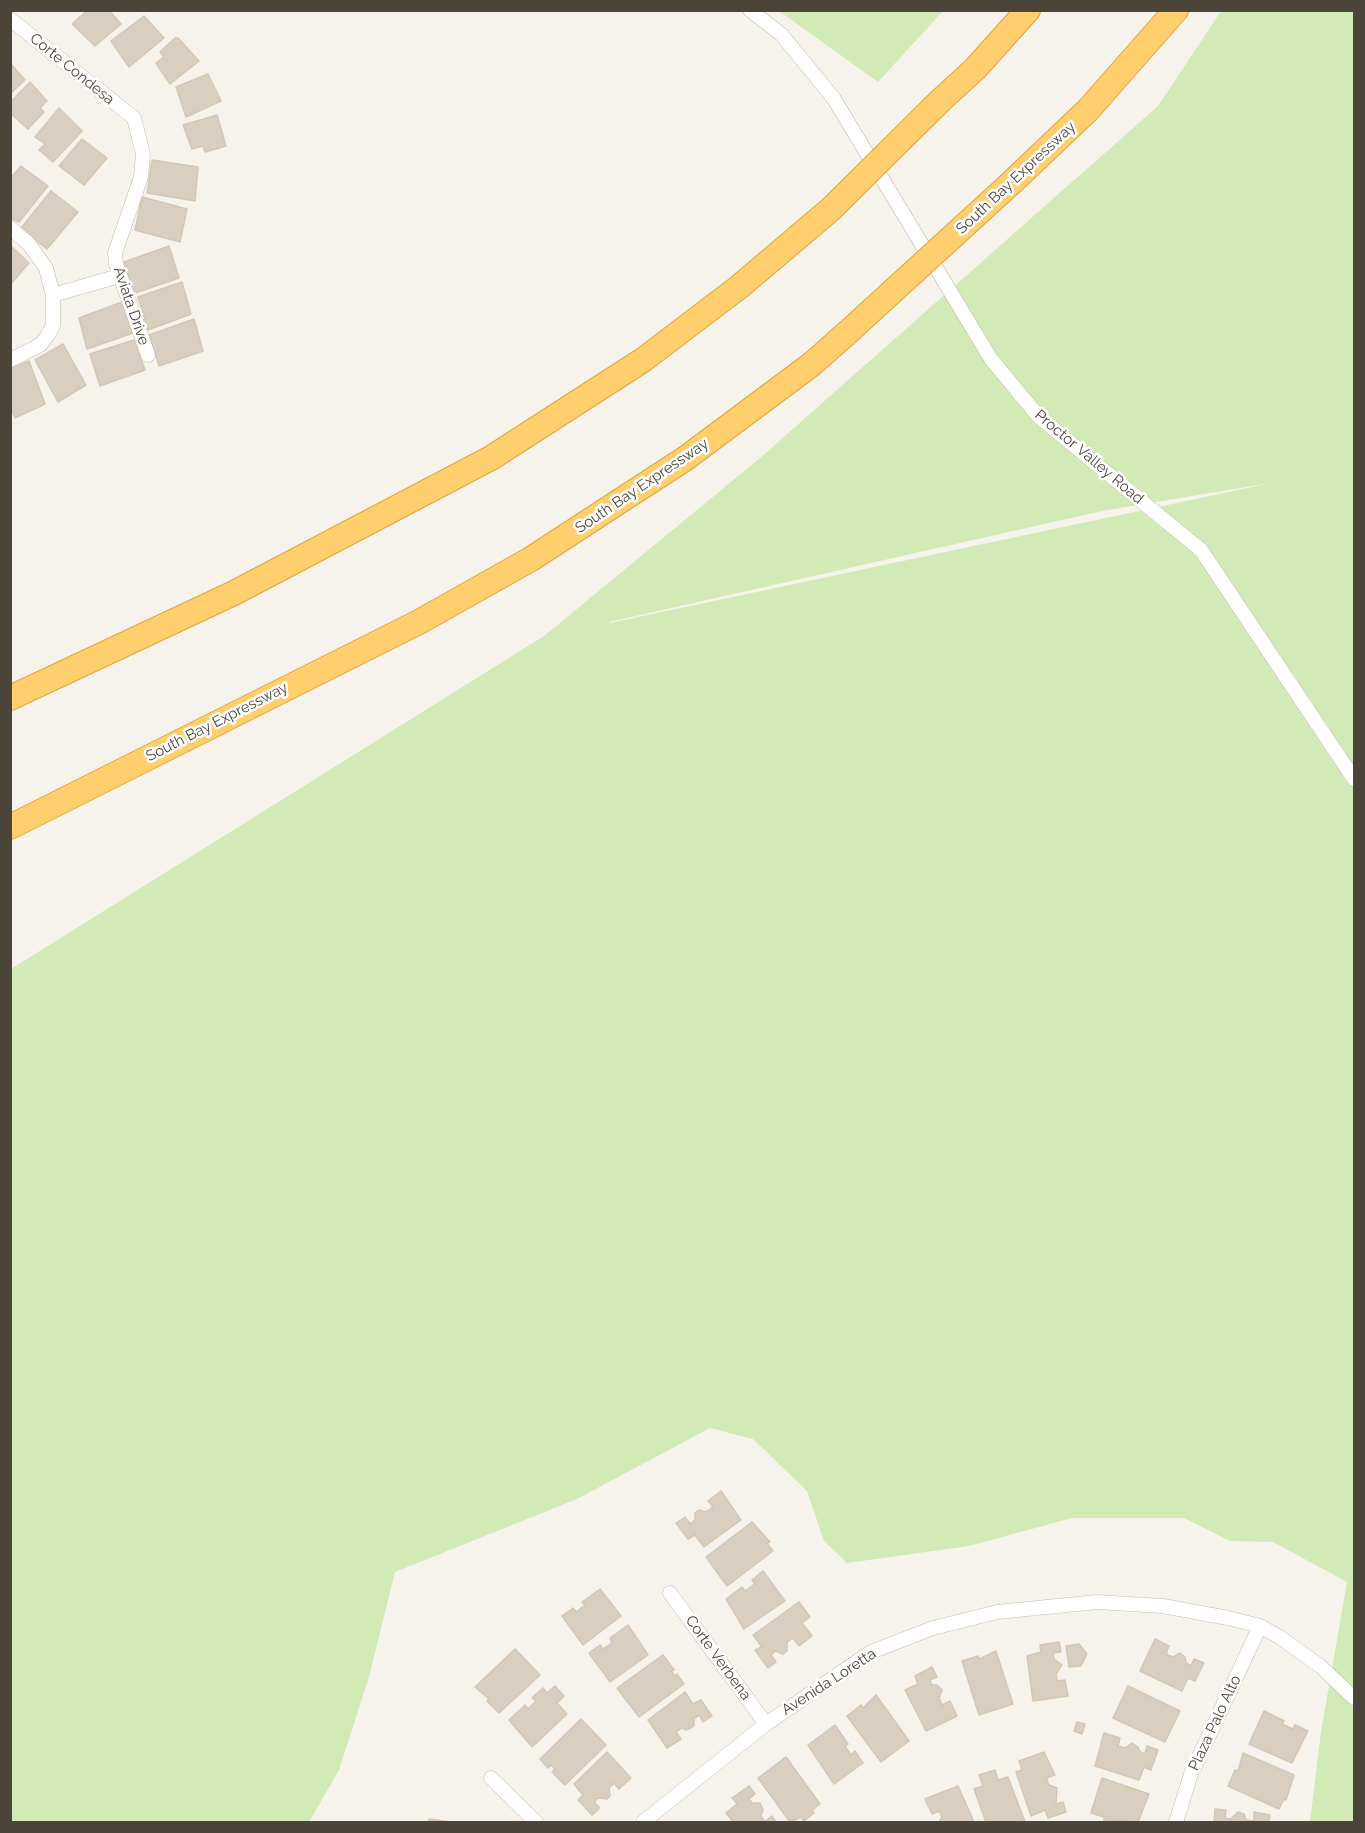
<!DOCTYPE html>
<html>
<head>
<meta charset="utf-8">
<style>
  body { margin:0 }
  #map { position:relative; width:1365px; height:1833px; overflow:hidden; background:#f6f3ec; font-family:Raleway,sans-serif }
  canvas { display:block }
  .frame { position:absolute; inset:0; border:12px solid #4b4439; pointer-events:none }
</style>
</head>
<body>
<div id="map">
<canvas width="1365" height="1833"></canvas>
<div class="frame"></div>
</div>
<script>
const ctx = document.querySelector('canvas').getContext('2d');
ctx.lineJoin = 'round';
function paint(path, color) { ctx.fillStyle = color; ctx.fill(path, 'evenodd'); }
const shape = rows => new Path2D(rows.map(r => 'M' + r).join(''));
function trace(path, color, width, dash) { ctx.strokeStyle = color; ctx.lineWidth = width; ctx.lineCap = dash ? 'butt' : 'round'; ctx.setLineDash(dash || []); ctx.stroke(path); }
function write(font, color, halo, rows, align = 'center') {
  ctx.font = font + ' Raleway,sans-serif'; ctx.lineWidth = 5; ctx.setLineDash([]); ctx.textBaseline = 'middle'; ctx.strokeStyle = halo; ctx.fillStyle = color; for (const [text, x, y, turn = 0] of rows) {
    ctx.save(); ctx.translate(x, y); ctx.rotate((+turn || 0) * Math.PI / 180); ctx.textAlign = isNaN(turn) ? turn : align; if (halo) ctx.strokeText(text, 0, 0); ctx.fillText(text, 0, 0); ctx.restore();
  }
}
const green = shape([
  [779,11,943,11,878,82],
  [1221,11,1354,11,1354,1822,1310,1822,1321,1732,1347,1582,1273,1542,1230,1541,1184,1518,1072,1518,969,1546,847,1563,824,1541,807,1491,753,1439,710,1428,577,1499,395,1572,369,1677,339,1770,309,1822,11,1822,11,969,544,636,760,458,1158,106],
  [1276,482,610,623,609,622,1102,511]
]);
const building = shape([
  [88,10,109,10,121,24,95,46,72,24,88,10],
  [144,16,164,38,129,67,111,41,144,16],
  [175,38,178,38,199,61,170,84,156,63,164,57,160,52,175,38],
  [10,63,25,80,10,94,10,63],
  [208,74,221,101,186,117,176,87,208,74],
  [30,82,47,101,40,108,44,112,28,129,10,113,10,103,30,82],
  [59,108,82,131,53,162,39,150,45,144,35,137,59,108],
  [217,115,226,146,205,152,203,146,192,149,183,125,217,115],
  [82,139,107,158,84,185,59,166,82,139],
  [152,160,198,167,195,201,147,193,152,160],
  [21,166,48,186,19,222,10,218,10,179,21,166],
  [51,191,78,212,47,249,21,228,51,191],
  [142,197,187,209,180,242,135,230,142,197],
  [10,245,29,263,10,285,10,245],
  [169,246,179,278,135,293,124,262,169,246],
  [182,282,191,314,148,330,138,297,182,282],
  [122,302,133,333,87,349,79,318,122,302],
  [194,319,203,351,159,366,149,335,194,319],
  [134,340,145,370,100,386,90,354,134,340],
  [63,344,86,385,58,402,35,360,63,344],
  [29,361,45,404,15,418,10,406,10,369,29,361],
  [721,1491,741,1520,704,1547,695,1535,688,1539,676,1523,685,1517,690,1524,695,1520,695,1513,699,1510,706,1512,713,1507,708,1501,721,1491],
  [752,1522,770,1542,767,1543,773,1551,727,1586,706,1557,752,1522],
  [763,1571,785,1601,744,1629,726,1599,742,1587,745,1591,755,1584,752,1580,763,1571],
  [600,1589,621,1616,583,1645,562,1616,573,1608,576,1612,585,1605,582,1602,600,1589],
  [799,1602,810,1617,802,1623,812,1636,799,1646,793,1638,787,1642,787,1651,783,1654,775,1651,771,1655,776,1662,768,1668,755,1650,762,1647,753,1635,799,1602],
  [628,1625,648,1655,610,1682,589,1653,600,1645,603,1649,612,1643,610,1638,628,1625],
  [1155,1639,1169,1646,1166,1654,1173,1657,1180,1653,1185,1657,1186,1663,1191,1666,1194,1659,1204,1663,1195,1681,1188,1678,1182,1691,1140,1671,1155,1639],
  [1059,1642,1061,1652,1053,1653,1054,1659,1062,1665,1056,1674,1057,1681,1065,1680,1068,1696,1033,1701,1027,1656,1041,1652,1040,1645,1059,1642],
  [1079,1644,1087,1654,1081,1666,1069,1667,1066,1646,1079,1644],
  [515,1649,540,1675,499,1713,487,1701,489,1699,475,1687,515,1649],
  [996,1651,1013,1704,979,1715,962,1661,978,1656,979,1659,996,1651],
  [663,1655,674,1670,671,1671,675,1676,677,1674,684,1684,639,1717,617,1688,663,1655],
  [932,1667,937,1677,930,1680,932,1685,937,1685,942,1690,939,1698,942,1705,950,1701,957,1716,926,1731,905,1690,918,1684,915,1676,932,1667],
  [555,1686,564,1696,557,1703,567,1714,532,1747,509,1720,525,1705,528,1709,536,1701,532,1698,543,1688,547,1693,555,1686],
  [1128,1686,1180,1711,1165,1742,1113,1718,1128,1686],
  [685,1692,693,1704,701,1700,712,1716,703,1722,699,1715,694,1719,694,1726,686,1730,682,1728,676,1732,681,1739,667,1748,648,1720,685,1692],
  [876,1695,909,1741,881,1762,847,1716,861,1705,863,1708,876,1695],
  [1264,1711,1284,1721,1282,1724,1293,1729,1295,1725,1308,1731,1292,1763,1249,1744,1264,1711],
  [581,1719,606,1745,565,1785,552,1772,555,1769,551,1765,548,1768,540,1759,581,1719],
  [1077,1722,1085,1724,1082,1734,1074,1731,1077,1722],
  [835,1725,848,1744,845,1746,851,1755,855,1751,863,1763,834,1784,808,1745,835,1725],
  [1104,1733,1120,1738,1118,1746,1125,1748,1132,1743,1138,1747,1140,1752,1145,1754,1147,1746,1158,1750,1151,1770,1144,1767,1139,1780,1095,1766,1104,1733],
  [607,1752,631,1778,619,1789,614,1783,609,1788,610,1796,607,1799,598,1798,594,1802,600,1808,592,1815,578,1800,583,1795,574,1784,607,1752],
  [1044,1752,1055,1775,1046,1778,1049,1785,1057,1788,1056,1804,1063,1802,1066,1812,1048,1818,1045,1810,1031,1816,1016,1772,1022,1770,1019,1761,1044,1752],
  [1243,1753,1294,1775,1286,1800,1284,1799,1279,1809,1228,1786,1235,1770,1238,1771,1243,1753],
  [786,1757,820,1804,812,1810,814,1813,804,1821,801,1817,790,1822,758,1778,786,1757],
  [995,1770,998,1780,1008,1777,1025,1822,986,1822,974,1789,983,1786,979,1775,995,1770],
  [1102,1778,1149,1794,1138,1822,1116,1820,1104,1822,1104,1817,1091,1813,1102,1778],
  [749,1786,755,1794,749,1799,752,1803,760,1803,763,1810,761,1816,765,1822,772,1816,776,1822,733,1822,726,1813,737,1804,732,1798,749,1786],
  [958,1786,974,1822,939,1822,942,1817,939,1811,932,1814,925,1799,958,1786],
  [1215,1809,1226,1810,1225,1818,1231,1819,1238,1812,1244,1814,1246,1820,1254,1821,1254,1812,1270,1815,1269,1822,1214,1822,1215,1809],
  [429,1819,445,1821,445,1822,428,1822,429,1819]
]);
const street = shape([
  [750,10,782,35,834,99,991,359,1039,417,1201,550,1354,779],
  [10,19,134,118,143,154,141,177,115,253,116,264,148,355],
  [10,228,28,243,46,268,53,295,53,325,48,335,40,345,10,360],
  [53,295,119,276],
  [670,1593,766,1724],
  [491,1778,536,1822],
  [643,1822,766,1724,871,1652,933,1628,997,1612,1097,1602,1163,1606,1228,1618,1260,1626,1281,1638,1320,1666,1354,1698],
  [1176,1822,1191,1774,1260,1626]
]);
const highway = shape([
  [941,100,975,69,1028,10],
  [1010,184,1088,110,1176,10],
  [10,698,234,593,491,458,643,360,739,287,798,237],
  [10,827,419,622,531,559,686,458,812,364,847,333]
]);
const highwayBridge = shape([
  [798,237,831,209,941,100],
  [847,333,1010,184]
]);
const streetNames = [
  ["Corte Condesa",72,69,39],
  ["South Bay Expressway",1016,178,-43],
  ["Aviata Drive",131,306,71],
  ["Proctor Valley Road",1089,457,40],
  ["South Bay Expressway",642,486,-34],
  ["South Bay Expressway",217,722,-27],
  ["Corte Verbena",718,1658,54],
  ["Avenida Loretta",829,1682,-33],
  ["Plaza Palo Alto",1215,1723,-65]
];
paint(green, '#d2eab5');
paint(building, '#d8cfc1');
trace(building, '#d3c7b4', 1.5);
trace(street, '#c2bbae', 15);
trace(highway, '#e0a43c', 26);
trace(street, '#fff', 14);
trace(highway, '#ffcf6e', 24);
trace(highwayBridge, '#e0a43c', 26, []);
trace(highwayBridge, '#ffcf6e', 24);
write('15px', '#4b4439', '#fff', streetNames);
</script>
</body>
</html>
